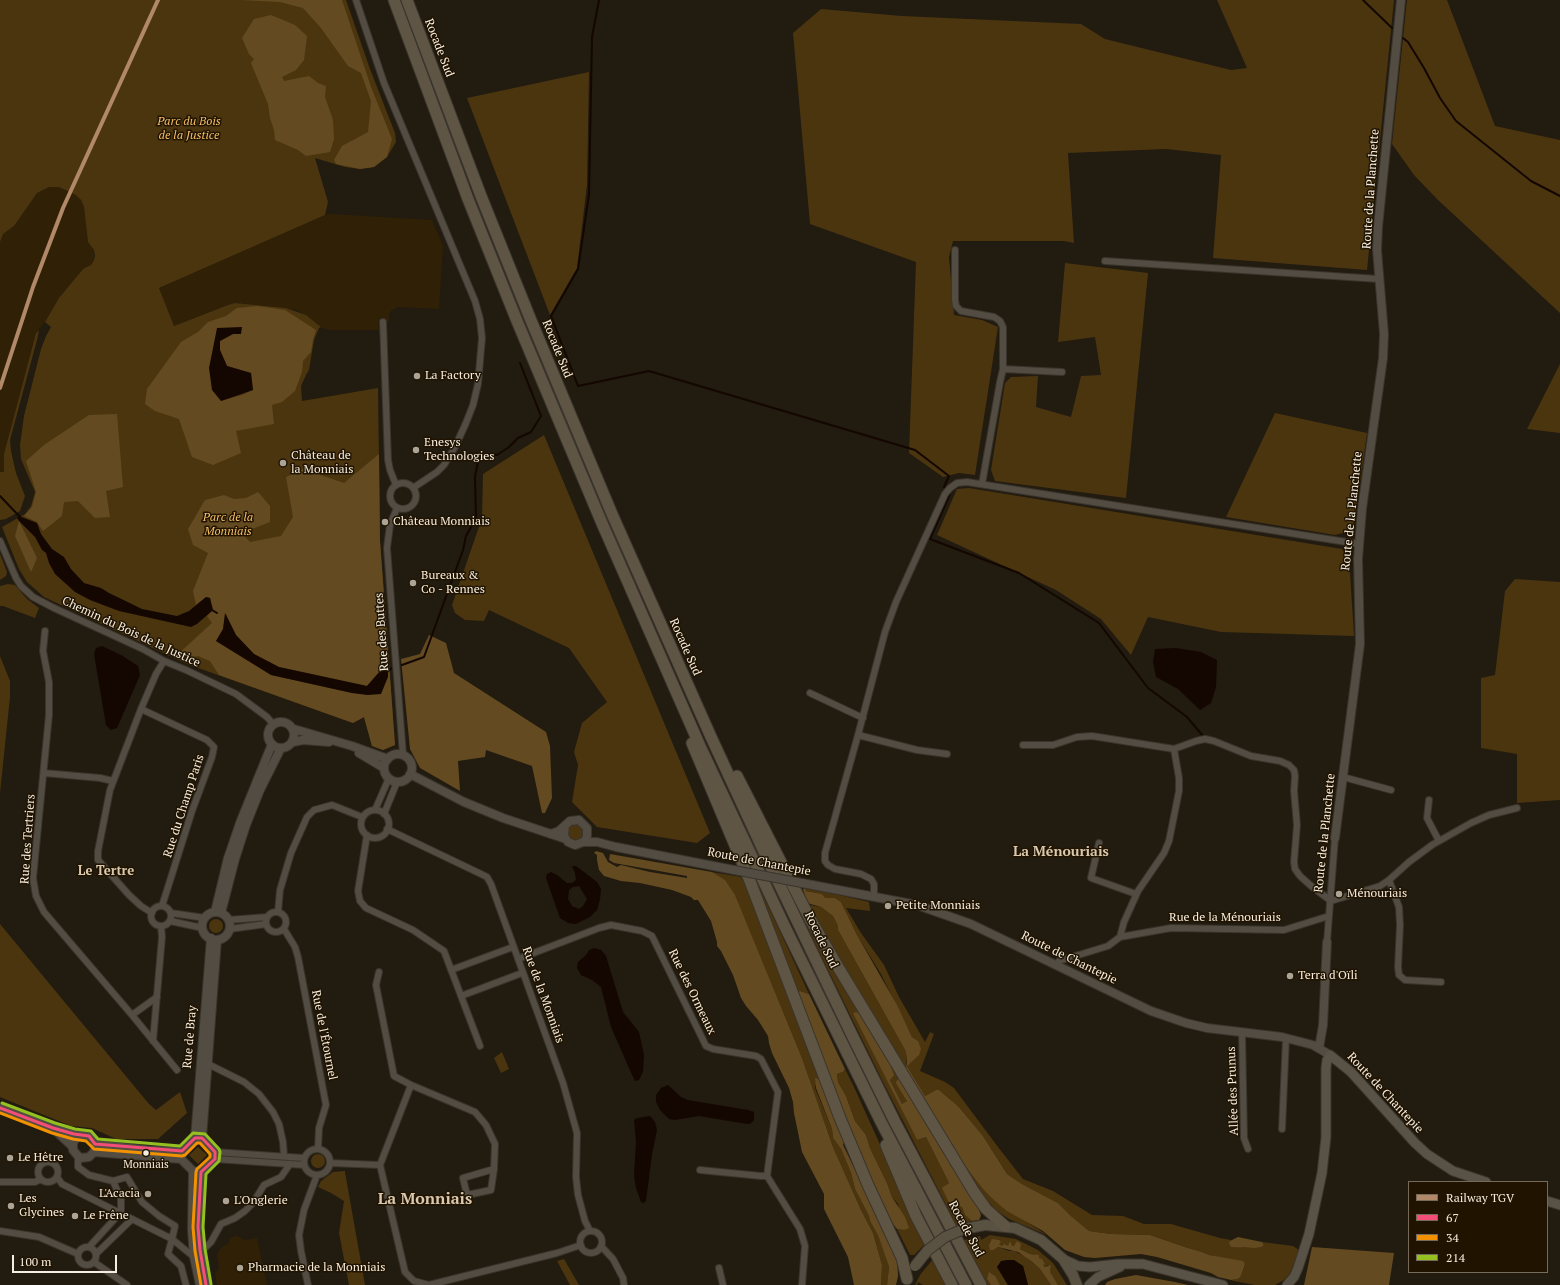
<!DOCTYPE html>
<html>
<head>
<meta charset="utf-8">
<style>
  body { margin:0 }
  #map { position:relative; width:1560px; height:1285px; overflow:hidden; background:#221b10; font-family:"PT Serif",serif }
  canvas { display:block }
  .legend { position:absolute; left:1408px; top:1181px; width:140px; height:92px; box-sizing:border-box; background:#201401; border:1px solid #766b5a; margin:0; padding:5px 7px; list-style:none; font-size:12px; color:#f6ede0 }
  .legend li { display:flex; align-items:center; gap:8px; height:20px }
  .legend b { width:20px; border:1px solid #766b5a }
  .scale { position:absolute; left:12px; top:1255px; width:105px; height:18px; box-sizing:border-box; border:2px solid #f6ede0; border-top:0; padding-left:5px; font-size:12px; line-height:14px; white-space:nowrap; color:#f6ede0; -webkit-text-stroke:3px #201401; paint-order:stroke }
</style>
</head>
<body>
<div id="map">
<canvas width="1560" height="1285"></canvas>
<ul class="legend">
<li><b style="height:5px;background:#b18969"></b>Railway TGV</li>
<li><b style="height:5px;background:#f44d77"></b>67</li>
<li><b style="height:5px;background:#f39200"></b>34</li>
<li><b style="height:5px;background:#94c11f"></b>214</li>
</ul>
<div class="scale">100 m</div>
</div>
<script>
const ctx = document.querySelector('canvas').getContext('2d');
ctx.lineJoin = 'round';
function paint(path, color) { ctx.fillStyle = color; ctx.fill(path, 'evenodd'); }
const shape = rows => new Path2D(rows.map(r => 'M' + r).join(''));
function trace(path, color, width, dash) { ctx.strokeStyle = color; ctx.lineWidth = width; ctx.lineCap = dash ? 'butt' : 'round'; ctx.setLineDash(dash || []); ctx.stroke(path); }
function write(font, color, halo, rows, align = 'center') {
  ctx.font = font + ' "PT Serif",serif'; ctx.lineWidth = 3; ctx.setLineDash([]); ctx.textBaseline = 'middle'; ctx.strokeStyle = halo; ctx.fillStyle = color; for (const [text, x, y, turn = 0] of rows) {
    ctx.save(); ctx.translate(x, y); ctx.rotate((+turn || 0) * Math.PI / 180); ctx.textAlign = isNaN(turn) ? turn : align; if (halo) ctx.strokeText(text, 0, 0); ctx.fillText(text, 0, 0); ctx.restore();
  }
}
const built = shape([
  [49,187,59,187,69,191,76,195,81,200,84,207,88,242,94,250,94,260,91,265,83,269,59,298,45,322,36,333,4,454,4,472,0,472,0,242,3,234,14,226,32,199,37,193],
  [330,214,432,220,443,246,439,309,397,307,390,312,389,322,378,322,379,330,329,330,321,327,306,315,296,310,286,308,235,303,228,305,174,326,159,288,325,215],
  [237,1236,244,1240,257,1238,267,1285,217,1285,215,1273,219,1267,217,1256,219,1251,222,1247,228,1244,231,1237]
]);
const green = shape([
  [0,0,346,0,370,69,395,133,396,142,387,157,374,167,360,169,345,167,315,158,328,202,325,215,159,288,174,326,228,305,235,303,286,308,306,315,321,327,319,328,314,340,309,370,306,375,301,386,302,401,378,388,380,541,395,745,383,750,372,746,364,717,353,723,187,664,44,597,27,582,19,569,2,527,25,514,31,506,35,492,21,459,20,445,24,416,41,349,46,336,51,327,45,322,59,298,83,269,91,265,94,260,95,256,94,250,88,242,84,207,81,200,76,195,59,187,49,187,37,193,14,226,3,234,0,242],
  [1217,0,1394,0,1367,270,1213,258,1221,155,1166,149,1068,153,1074,243,1064,241,953,241,949,257,954,315,982,320,998,327,975,475,959,473,943,477,909,453,916,262,810,224,793,33,821,9,902,16,1081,24,1105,39,1231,70,1247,68],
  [1407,0,1447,0,1495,126,1560,140,1560,313,1438,200,1414,175,1392,144],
  [589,72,587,185,577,268,550,315,467,98],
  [1065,263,1148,273,1126,498,995,481,991,470,1005,383,1011,377,1038,376,1036,407,1071,417,1081,376,1101,375,1095,337,1058,342],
  [39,330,37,340,10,440,11,451,16,473,25,496,20,511,6,519,0,520,0,472,4,472,4,454,36,333],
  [1560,364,1560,433,1527,429],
  [1275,413,1367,433,1354,524,1346,532,1335,535,1226,517],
  [544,435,710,833,697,843,597,827,572,802,578,765,574,752,582,723,607,702,569,648,489,610,484,621,465,620,455,613,452,605,482,518,483,474],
  [969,488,1342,549,1349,557,1354,636,1221,632,1148,617,1131,655,1101,619,1056,590,937,535,957,489],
  [0,554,7,572,6,576,0,580],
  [1515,579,1560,582,1560,800,1517,803,1517,754,1481,748,1481,678,1495,675,1505,591],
  [8,584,15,585,27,599,39,608,35,618,3,606,0,606,0,586],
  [0,656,10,681,10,697,0,793],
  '568 832a8 8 0 1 1 16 0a8 8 0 1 1-16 0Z',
  [712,872,741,877,745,883,820,1079,817,1078,815,1088,832,1129,833,1138,841,1149,851,1173,855,1189,869,1216,870,1221,878,1234,889,1267,887,1285,881,1285,882,1265,873,1233,861,1210,833,1147,802,1058,735,896,724,880],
  [753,879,756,880,809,994,800,991,796,993],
  [787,886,896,1068,907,1102,902,1104,890,1080,891,1078,854,1013,917,1140,926,1137,949,1183,947,1185,952,1209,959,1206,962,1207,965,1215,972,1221,957,1226,883,1082],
  [805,888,822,891,869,902,870,911,846,908,861,933,884,965,899,997,925,1042,930,1032,934,1034,920,1071,945,1082,954,1088,998,1147,1023,1179,1053,1191,1092,1215,1123,1216,1144,1224,1171,1224,1220,1238,1231,1240,1230,1241,1244,1248,1262,1247,1264,1245,1262,1242,1293,1246,1299,1250,1298,1255,1289,1275,1284,1280,1275,1285,1255,1285,1234,1281,1231,1280,1238,1279,1241,1276,1245,1264,1209,1255,1202,1252,1188,1248,1150,1235,1111,1234,1089,1231,1071,1216,1058,1203,1022,1184,1007,1174,983,1136,958,1106,939,1090,936,1090,925,1096,907,1066,904,1068,835,952,810,908,810,905,821,907,833,916,838,926,838,930,905,1050,907,1058,906,1065,918,1041,912,1037,881,974,857,935,841,902,835,898,824,898,822,894,806,891],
  '209 926a7 7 0 1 1 14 0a7 7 0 1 1-14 0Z',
  [0,924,149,1104,156,1110,180,1092,187,1113,158,1139,116,1139,92,1128,71,1126,0,1097],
  [502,1052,509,1069,501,1073,494,1058],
  [845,1069,854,1087,925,1244,914,1255,910,1255,897,1229,904,1230,898,1204,892,1197,887,1183,870,1148,866,1135,855,1121,846,1096,838,1082,837,1074,843,1072],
  [198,1147,207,1155,198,1164,189,1155],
  '311 1161a7 7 0 1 1 14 0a7 7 0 1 1-14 0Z',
  [965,1166,996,1202,1047,1235,1009,1219,997,1211,979,1192],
  [345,1171,345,1172,365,1285,349,1285,339,1233,344,1201,331,1193,318,1187,321,1181,333,1172],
  [990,1235,1016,1239,1038,1250,1053,1263,1067,1285,1058,1285,1049,1272,1051,1268,1048,1265,1045,1267,1043,1265,1045,1263,1034,1254,1030,1254,1014,1246,1002,1246,999,1244,999,1240,994,1250,998,1247,1009,1251,1014,1251,1026,1257,1040,1269,1051,1285,1028,1285,1023,1266,1014,1260,1007,1260,997,1267,1008,1285,1000,1285,996,1277,987,1279,991,1285,988,1285,964,1240,980,1236,981,1240],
  [934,1258,947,1285,923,1285,918,1282,917,1285,915,1285,920,1275],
  [564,1259,579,1285,570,1285,557,1261]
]);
const forest = shape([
  [240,0,342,0,371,87,392,139,387,157,374,167,360,169,336,164,334,160,342,146,368,132,371,101,361,73,348,66,321,28,303,8,280,2],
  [271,15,295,25,307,36,304,60,296,70,282,77,284,81,309,76,318,83,326,86,325,97,333,120,334,139,330,152,306,156,298,150,275,140,274,130,270,118,268,104,251,63,254,59,249,54,242,38,254,19],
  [258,306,285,310,316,330,313,340,311,352,303,361,302,372,295,391,282,402,272,405,274,424,236,431,241,453,213,465,192,457,179,419,155,411,145,404,147,389,181,342,198,332,208,322,226,316,237,308],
  [217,328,233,334,220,341,220,350,227,366,251,373,253,390,242,395,221,401],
  [117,414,123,487,106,491,110,517,95,518,78,501,64,502,62,516,43,531,37,522,24,516,32,507,36,492,26,461,44,445,89,415],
  [379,454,380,541,395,745,383,750,372,746,364,717,353,723,219,675,210,661,198,656,193,657,190,662,176,656,212,623,207,616,213,610,210,598,206,597,196,605,193,591,208,553,193,545,188,529,205,500,224,495,234,499,246,498,258,492,270,506,270,522,242,533,250,542,281,536,293,517,286,477,303,469,344,483],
  [226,614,236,635,254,654,279,667,367,686,381,670,368,695,352,693,271,675,216,641,223,629],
  [19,521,37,558,31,572,15,536],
  [429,635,446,643,454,673,546,732,550,746,552,798,545,813,542,813,532,766,486,750,485,757,458,761,460,791,420,768,410,749,401,659,420,654],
  [596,851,603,853,608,862,617,867,621,865,650,872,687,878,687,876,614,863,609,860,610,854,712,872,725,880,735,895,802,1058,833,1147,861,1210,873,1233,882,1265,881,1285,854,1285,848,1257,824,1209,824,1194,802,1152,794,1113,793,1102,789,1088,772,1053,769,1043,768,1036,758,1020,746,1006,741,998,733,975,721,951,717,946,717,942,711,921,698,900,694,900,691,897,672,890,640,883,621,881,604,876,599,870,597,860,597,855,594,853],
  [805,888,806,891,822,894,825,898,835,898,841,902,857,935,897,1005,912,1037,918,1041,921,1049,919,1055,907,1066,925,1096,936,1090,939,1090,958,1106,983,1136,1007,1174,1022,1184,1058,1203,1071,1216,1089,1231,1111,1234,1150,1235,1188,1248,1202,1252,1209,1255,1243,1261,1245,1264,1241,1276,1238,1279,1231,1280,1218,1277,1211,1273,1157,1257,1141,1254,1095,1258,1084,1257,1065,1250,1043,1231,1007,1211,996,1202,984,1190,965,1166,904,1068,907,1066,907,1058,905,1050,838,930,838,926,833,916,821,907,807,903,803,889],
  [800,991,809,994,845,1069,843,1072,837,1074,838,1082,846,1096,855,1121,866,1135,870,1148,887,1183,892,1197,905,1217,909,1228,904,1230,897,1229,893,1224,857,1148,796,993],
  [856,1012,860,1014,888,1059,894,1075,890,1080,902,1104,907,1101,896,1083,897,1080,899,1079,902,1079,978,1206,981,1216,979,1220,972,1221,965,1215,962,1207,959,1206,952,1209,942,1188,949,1183,926,1137,917,1140,853,1013],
  [815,1078,820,1079,844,1142,843,1145,897,1257,898,1276,896,1285,887,1285,889,1267,878,1235,870,1221,869,1216,855,1189,851,1173,841,1149,833,1138,832,1129,816,1088],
  [1238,1237,1262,1242,1264,1245,1262,1247,1255,1248,1231,1247,1229,1243,1230,1241],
  [992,1239,999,1240,1001,1242,999,1244,1002,1246,1004,1244,1008,1246,1010,1241,1012,1246,1014,1246,1017,1241,1021,1244,1020,1249,1030,1254,1039,1255,1039,1258,1042,1259,1045,1264,1043,1265,1045,1267,1051,1265,1050,1272,1058,1285,1051,1285,1040,1269,1031,1261,1018,1252,998,1247,994,1250,990,1250,989,1245],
  [1312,1247,1394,1253,1389,1285,1304,1285],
  [989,1272,996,1277,1000,1285,991,1285,987,1279],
  [1136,1275,1175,1282,1188,1285,1105,1285,1107,1282,1115,1279]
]);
const water = shape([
  [242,327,241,334,233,334,220,341,220,350,227,366,251,373,253,390,221,401,212,390,209,368,217,328],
  [19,516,37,523,41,534,52,549,64,557,71,569,84,583,101,588,109,593,142,609,177,616,189,611,206,597,210,598,213,610,197,624,191,627,119,611,90,600,75,592,55,574,49,563,46,553,42,550,35,537,19,521,17,518],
  [225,613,236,635,254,654,279,667,367,686,381,670,388,670,388,677,381,694,368,695,352,693,271,675,216,641,223,629],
  [102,646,123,656,138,666,140,675,117,728,111,730,106,725,94,654,96,648],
  [1176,648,1201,652,1217,660,1216,687,1211,703,1200,710,1178,689,1156,677,1153,662,1155,649],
  [572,866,576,866,597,882,601,889,600,899,597,910,590,917,576,924,568,923,560,918,546,878,547,874,551,872,557,875,567,883,572,883,576,880,575,873],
  [579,886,587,899,583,906,579,909,572,906,568,899,569,890,573,887],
  [594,948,601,950,606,956,623,1012,639,1032,644,1055,643,1072,639,1080,635,1081,633,1077,611,1027,601,987,592,980,581,975,577,968,578,962,586,955,589,950],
  [668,1085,681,1097,688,1100,748,1110,754,1112,754,1120,750,1124,747,1124,699,1116,675,1120,669,1119,660,1110,656,1102,656,1095,661,1088],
  [650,1116,655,1122,657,1130,652,1154,646,1201,644,1203,641,1202,636,1188,634,1175,636,1142,634,1120,637,1118],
  [1007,1260,1014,1260,1023,1266,1028,1285,1008,1285,997,1267,1001,1261]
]);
const stream = shape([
  [599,0,592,37,589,194,578,269,551,316,578,386,649,371,915,450,949,476,944,487],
  [1363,0,1392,28],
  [1403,38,1408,42,1424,68,1440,98,1456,121,1531,181,1560,196],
  [950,494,930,539,1019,573,1099,623,1148,688,1187,717,1203,736],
  [0,496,21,518],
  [212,610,217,613],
  [402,665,424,657,463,550,466,536,476,518,475,477,478,461,489,454,497,455,509,447,518,438,531,432,541,416,520,363],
  [386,672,392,668]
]);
const minor = shape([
  [356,0,384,83,475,301,480,319,482,338,478,384,473,405,466,423,455,447,444,465,437,472,413,488],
  [955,250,955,300,956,306,961,311,994,317,1000,321,1003,327,1003,369],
  [1105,261,1379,279],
  [383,322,388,460,390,470,396,485],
  '390 496a13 13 0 1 1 26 0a13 13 0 1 1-26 0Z',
  [982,484,1000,382,1003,369,1062,372],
  [397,508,390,525,387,548,403,755],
  [0,541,16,578,21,586,33,597,54,608,143,649,164,661,186,670,236,694,267,717,273,724],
  [45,631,43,651,49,682,49,715,33,878,36,896,44,912,132,1015,177,1070],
  [810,693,863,718],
  [141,709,207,740,214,747,212,757,192,811,162,906],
  [858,735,885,632,896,602,945,494,950,488,957,483,967,482,1359,544],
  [1023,745,1053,745,1077,737,1092,736,1174,749,1196,741,1205,739,1214,741,1251,756,1280,761,1289,765,1294,770,1295,776,1294,791,1297,825,1294,862,1295,869,1300,876,1310,885,1331,901],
  [44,773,100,778,113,781],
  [1343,777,1391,790],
  [1429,800,1427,818,1439,841],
  [375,810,389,778],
  '361 824a14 14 0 1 1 28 0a14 14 0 1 1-28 0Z',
  [384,814,397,782],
  [387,829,481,874,487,877,491,884,563,1083,577,1133,576,1177,578,1195,585,1221,590,1231],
  [367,835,358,891,360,901,366,908,413,930,444,951,480,1046],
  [1099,843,1091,878,1136,894],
  [1389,880,1399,907,1400,925,1398,967,1399,975,1405,980,1441,982],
  [874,896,874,884,871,879,861,874,835,869,828,865,825,861,825,853,858,735,917,750,947,754],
  [1331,901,1380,886,1389,880,1409,862,1432,845,1471,823,1489,815,1517,808],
  '151 916a10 10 0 1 1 20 0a10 10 0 1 1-20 0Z',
  '266 922a10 10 0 1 1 20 0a10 10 0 1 1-20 0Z',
  [278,912,280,890,291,853,307,817,314,810,332,805,362,817],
  [152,913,141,906,129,895,98,860,98,851,110,790,141,709,156,674,164,661],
  [171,913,205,918],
  [228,920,267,917],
  [170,921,203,928],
  [230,929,266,924],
  [284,929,295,947,298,957,326,1105,319,1128,318,1149],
  [1120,937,1171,928,1284,930,1329,916],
  [1327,942,1335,838],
  [518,959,599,928,611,925,642,931,652,936,706,1046,713,1049,756,1056,761,1059,778,1092,767,1176],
  [1057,965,1059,961,1108,946,1120,937,1124,922,1138,891,1164,853,1169,841,1179,791,1179,778,1174,749],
  [451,970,513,947],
  [379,972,376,985,394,1076,411,1085,380,1165,405,1272,414,1281,429,1285,557,1253,581,1245],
  [461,996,522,973],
  [132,1015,157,997],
  [1242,1032,1244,1138,1248,1149],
  [153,1041,162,937,161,926],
  [208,1064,244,1082,259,1094,273,1112,279,1124,283,1142,284,1156],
  [411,1085,475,1112,486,1125,495,1144,494,1169,491,1190,467,1195,463,1178,494,1169],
  [1282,1129,1286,1038],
  '304 1162a13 13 0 1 1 26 0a13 13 0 1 1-26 0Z',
  [215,1152,304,1158],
  [78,1156,78,1167,89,1175,113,1181,121,1199,121,1212,89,1247],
  [215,1159,304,1165],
  '38 1172a10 10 0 1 1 20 0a10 10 0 1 1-20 0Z',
  [330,1163,380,1165],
  [700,1170,761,1176,767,1176,800,1229,805,1246,802,1285],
  [57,1177,62,1184,172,1239,194,1257],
  [113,1181,127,1177,142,1202,159,1216,175,1226,172,1239,168,1254,181,1266,186,1285],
  [0,1182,35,1182,41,1179],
  [0,1231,39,1237,78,1254],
  '580 1242a11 11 0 1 1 22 0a11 11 0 1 1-22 0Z',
  [601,1246,613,1259,623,1278,624,1285],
  '78 1256a9 9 0 1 1 18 0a9 9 0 1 1-18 0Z',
  [200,1250,206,1247,211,1242,221,1224,235,1218,245,1211,253,1203,264,1185,281,1177,290,1164],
  [96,1254,132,1219],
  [94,1262,127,1285],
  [719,1268,723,1285],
  [308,1285,301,1251,299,1235,304,1210,317,1175]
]);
const tertiary = shape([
  '268 735a13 13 0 1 1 26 0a13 13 0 1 1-26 0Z',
  [294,729,352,746,388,759],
  [293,742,303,740,329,742],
  [359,753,384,768],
  '384 768a14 14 0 1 1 28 0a14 14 0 1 1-28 0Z',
  [410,774,464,802,503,818,566,839],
  [551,834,559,831,570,821,579,820,587,828,587,836,586,839,583,842,575,845,568,842,564,836,565,826],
  [1335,838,1360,644,1358,559,1362,509,1383,358,1384,334,1377,250,1378,227,1401,0],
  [583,842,597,842,616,847,734,870],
  [802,883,917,905,971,924,1151,1011,1186,1023,1207,1028,1282,1037,1313,1045,1330,1055],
  [215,912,228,858,240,823,272,744],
  '202 926a14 14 0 1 1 28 0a14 14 0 1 1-28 0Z',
  [221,913,235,859,246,825,260,790,281,748],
  [1319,1048,1323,1025,1327,942],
  [0,1108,53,1128,74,1134,89,1136,94,1140,96,1146,94,1152,89,1157,81,1158,78,1156,73,1150,73,1143,75,1139,82,1135],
  [56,1131,73,1147],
  [195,1138,211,938],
  [195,1138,202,1138,215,1152,215,1159,201,1172,193,1171,181,1159,182,1151,195,1138],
  [202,1138,217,940],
  [95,1144,147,1150,182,1151],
  [94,1152,181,1159],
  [193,1171,192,1230,194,1257,200,1285],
  [201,1172,198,1227,200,1250,206,1285]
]);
const secondary = shape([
  [1547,1201,1560,1205],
  [1063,1259,1078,1266,1090,1267,1118,1264,1143,1264,1223,1285],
  [1089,1285,1098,1277,1120,1267],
  [1287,1285,1294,1277,1298,1268,1309,1234,1322,1173,1326,1137,1326,1068,1327,1060,1330,1055,1351,1072,1415,1143,1427,1154,1453,1171,1486,1182]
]);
const primary = shape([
  [985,1225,1015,1228,1041,1240,1063,1259,1073,1275,1077,1285]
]);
const trunk = shape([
  [394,0,468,199,517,321,601,521,700,746,785,927,881,1122,966,1285],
  [407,0,481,196,530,318,612,514,711,737,772,869,852,1035,895,1122,981,1285],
  [692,743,750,881,840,1118,868,1185,902,1258,907,1279],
  [737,776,809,917,838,967,974,1192,986,1209,1005,1226],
  [886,1145,916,1216,952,1285]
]);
const tertiaryBridge = shape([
  [734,870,802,883]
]);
const primaryBridge = shape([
  [915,1266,928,1250,945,1237,964,1229,985,1225]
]);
const bus1 = shape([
  [0,1108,53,1128,74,1134,89,1136,95,1144,182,1151,195,1138,202,1138,215,1152,215,1159,201,1172,198,1227,200,1250,206,1285]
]);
const bus2 = shape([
  [0,1113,52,1133,73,1139,86,1141,94,1149,182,1156,185,1155,197,1143,200,1143,210,1154,210,1157,197,1169,196,1172,193,1227,195,1251,201,1285]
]);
const bus3 = shape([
  [2,1103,55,1123,75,1129,91,1131,98,1139,180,1146,193,1133,205,1134,219,1149,220,1152,219,1161,206,1174,203,1227,205,1249,211,1284]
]);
const rail1 = shape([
  [0,388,33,287,63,208,158,0]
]);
const markers = [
  [417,376,4,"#aca497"],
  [416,450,4,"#aca497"],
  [283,463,4,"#aca497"],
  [385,522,4,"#aca497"],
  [413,583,4,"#aca497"],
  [1339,894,4,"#aca497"],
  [888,906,4,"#aca497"],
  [1290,976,4,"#aca497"],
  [146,1153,3.5,"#f6ede0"],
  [10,1158,4,"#aca497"],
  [148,1194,4,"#aca497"],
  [226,1201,4,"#aca497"],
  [11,1206,4,"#aca497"],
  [75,1216,4,"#aca497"],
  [240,1268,4,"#aca497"]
];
const busNames = [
  ["Monniais",146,1165]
];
const streetNames = [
  ["Rocade Sud",439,48,69],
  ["Route de la Planchette",1371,189,-86],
  ["Rocade Sud",557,349,68],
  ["Route de la Planchette",1352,511,-84],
  ["Chemin du Bois de la Justice",131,632,25],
  ["Rue des Buttes",382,632,-94],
  ["Rocade Sud",685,647,66],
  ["Rue du Champ Paris",184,806,-72],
  ["Route de la Planchette",1325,833,-84],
  ["Rue des Tertriers",28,839,-86],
  ["Route de Chantepie",759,862,11],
  ["Rue de la Ménouriais",1225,918],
  ["Rocade Sud",821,940,64],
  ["Route de Chantepie",1069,958,26],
  ["Rue des Ormeaux",692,992,64],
  ["Rue de la Monniais",543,995,70],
  ["Rue de l'Étournel",324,1035,79],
  ["Rue de Bray",190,1037,-85],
  ["Allée des Prunus",1233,1091,-92],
  ["Route de Chantepie",1385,1093,47],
  ["Rocade Sud",966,1229,62]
];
const parkNames = [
  ["Parc du Bois",189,122],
  ["de la Justice",189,136],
  ["Parc de la",228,518],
  ["Monniais",228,532]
];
const poiNames = [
  ["La Factory",425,376],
  ["Enesys",424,443],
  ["Technologies",424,457],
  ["Château de",291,456],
  ["la Monniais",291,470],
  ["Château Monniais",393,522],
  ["Bureaux &",421,576],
  ["Co - Rennes",421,590],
  ["Ménouriais",1347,894],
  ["Petite Monniais",896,906],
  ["Terra d'Oïli",1298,976],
  ["Le Hêtre",18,1158],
  ["L'Acacia",140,1194,"right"],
  ["Les",19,1199],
  ["Glycines",19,1213],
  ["L'Onglerie",234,1201],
  ["Le Frêne",83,1216],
  ["Pharmacie de la Monniais",248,1268]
];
const neighbourhoodNames = [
  ["Le Tertre",106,871]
];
const quarterNames = [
  ["La Ménouriais",1061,852]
];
const districtNames = [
  ["La Monniais",425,1199]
];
paint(built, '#302006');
paint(green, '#4b350f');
paint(forest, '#644a20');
paint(water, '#140701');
trace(stream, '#140701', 2);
trace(minor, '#3a342c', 8);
trace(tertiary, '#3a342c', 10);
trace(secondary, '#3a342c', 11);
trace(primary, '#3a342c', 12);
trace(trunk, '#3a342c', 13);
trace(minor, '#524c42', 6);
trace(tertiary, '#524c42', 8);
trace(secondary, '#595246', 9);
trace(primary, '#595141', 10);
trace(trunk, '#5e5544', 11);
trace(tertiaryBridge, '#3a342c', 10, []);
trace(primaryBridge, '#3a342c', 12, []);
trace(tertiaryBridge, '#524c42', 8);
trace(primaryBridge, '#595141', 10);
trace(bus1, '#f44d77', 3);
trace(bus2, '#f39200', 3);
trace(bus3, '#94c11f', 3);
trace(rail1, '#b18969', 4);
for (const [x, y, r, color] of markers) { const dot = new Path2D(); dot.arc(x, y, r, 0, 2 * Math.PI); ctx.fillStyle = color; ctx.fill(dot); trace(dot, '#201401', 1.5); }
write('11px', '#f6ede0', '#201401', busNames);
write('12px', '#f6ede0', '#201401', streetNames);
write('italic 12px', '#f5be67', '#201401', parkNames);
write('12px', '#f6ede0', '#201401', poiNames, 'left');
write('bold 13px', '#dac9af', '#201401', neighbourhoodNames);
write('bold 14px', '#dac9af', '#201401', quarterNames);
write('bold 16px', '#dac9af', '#201401', districtNames);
</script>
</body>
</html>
